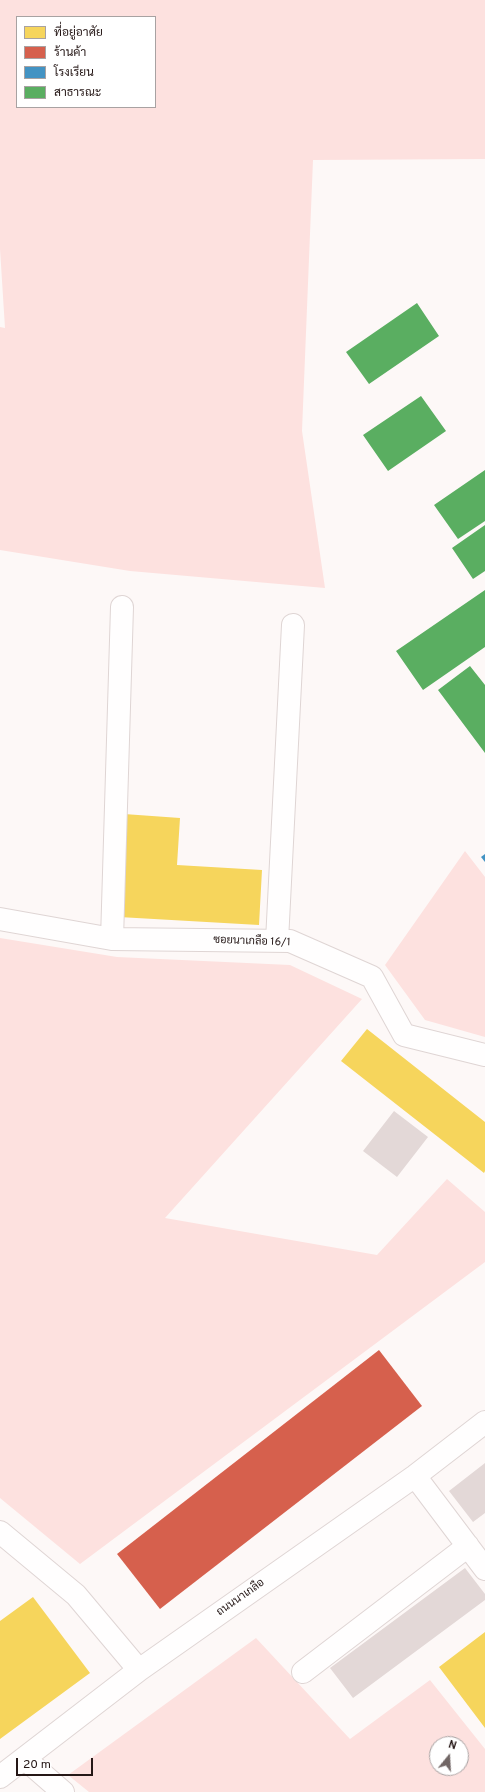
<!DOCTYPE html>
<html>
<head>
<meta charset="utf-8">
<style>
  body { margin:0 }
  #map { position:relative; width:485px; height:1792px; overflow:hidden; background:#fdf8f7; font-family:Overpass,Sarabun,sans-serif }
  canvas { display:block }
  .legend { position:absolute; left:16px; top:16px; width:140px; height:92px; box-sizing:border-box; background:#fff; border:1px solid #a8a2a2; margin:0; padding:5px 7px; list-style:none; font-size:12px; color:#251716 }
  .legend li { display:flex; align-items:center; gap:8px; height:20px }
  .legend b { width:20px; border:1px solid #a8a2a2 }
  .north { position:absolute; left:429px; top:1736px; width:40px; height:40px; box-sizing:border-box; background:#fff; border:1px solid #a8a2a2; border-radius:50%; rotate:18deg; font-size:11px; font-weight:700; line-height:16px; text-align:center; color:#251716 }
  .north::after { content:''; display:block; margin:auto; width:14px; height:18px; background:#716665; clip-path:polygon(50% 0,100% 100%,50% 72%,0 100%) }
  .scale { position:absolute; left:16px; top:1758px; width:77px; height:18px; box-sizing:border-box; border:2px solid #251716; border-top:0; padding-left:5px; font-size:12px; line-height:14px; white-space:nowrap; color:#251716; -webkit-text-stroke:3px #fff; paint-order:stroke }
</style>
</head>
<body>
<div id="map">
<canvas width="485" height="1792"></canvas>
<ul class="legend">
<li><b style="height:11px;background:#f6d55c"></b>ที่อยู่อาศัย</li>
<li><b style="height:11px;background:#d6604d"></b>ร้านค้า</li>
<li><b style="height:11px;background:#4393c3"></b>โรงเรียน</li>
<li><b style="height:11px;background:#5aae61"></b>สาธารณะ</li>
</ul>
<div class="north">N</div>
<div class="scale">20 m</div>
</div>
<script>
const ctx = document.querySelector('canvas').getContext('2d');
ctx.lineJoin = 'round';
function paint(path, color) { ctx.fillStyle = color; ctx.fill(path, 'evenodd'); }
const shape = rows => new Path2D(rows.map(r => 'M' + r).join(''));
function trace(path, color, width, dash) { ctx.strokeStyle = color; ctx.lineWidth = width; ctx.lineCap = dash ? 'butt' : 'round'; ctx.setLineDash(dash || []); ctx.stroke(path); }
function write(font, color, halo, rows, align = 'center') {
  ctx.font = font + ' Overpass,Sarabun,sans-serif'; ctx.lineWidth = 4; ctx.setLineDash([]); ctx.textBaseline = 'middle'; ctx.strokeStyle = halo; ctx.fillStyle = color; for (const [text, x, y, turn = 0] of rows) {
    ctx.save(); ctx.translate(x, y); ctx.rotate((+turn || 0) * Math.PI / 180); ctx.textAlign = isNaN(turn) ? turn : align; if (halo) ctx.strokeText(text, 0, 0); ctx.fillText(text, 0, 0); ctx.restore();
  }
}
const green = shape([
  [0,0,485,0,485,159,313,160,302,431,325,588,130,571,0,550,0,327,5,328,0,249],
  [17,17,155,17,155,107,17,107],
  [465,851,485,877,485,1037,425,1020,385,965],
  [0,938,117,957,290,965,362,999,165,1218,377,1255,447,1179,485,1212,485,1262,80,1564,0,1498],
  [256,1638,350,1739,430,1680,485,1749,485,1792,89,1792,68,1775],
  [437,1744,461,1744,461,1768,437,1768]
]);
const homes = shape([
  [124,814,180,818,177,865,262,870,259,925,119,917],
  [367,1029,485,1122,485,1171,484,1173,341,1061],
  [33,1597,90,1673,0,1739,0,1621],
  [485,1632,485,1728,439,1667]
]);
const shops = shape([
  [379,1350,422,1406,160,1609,117,1554]
]);
const schools = shape([
  [485,854,485,862,481,857]
]);
const public = shape([
  [417,303,439,336,369,384,346,352],
  [421,396,446,431,388,471,363,435],
  [485,470,485,521,458,539,434,505],
  [485,525,485,571,473,579,452,548],
  [485,590,485,647,423,690,396,651],
  [470,666,485,685,485,753,438,690]
]);
const building = shape([
  [394,1111,428,1137,397,1177,363,1151],
  [485,1463,485,1513,473,1522,449,1491],
  [465,1568,485,1594,485,1600,353,1698,330,1668]
]);
const minor = shape([
  [0,919,112,939,290,941,372,977,404,1035,485,1055],
  [112,939,122,607],
  [277,941,293,625],
  [415,1476,485,1569],
  [0,1532,76,1595,139,1670],
  [303,1672,468,1546],
  [25,1759,63,1792],
  [0,1777,139,1670,415,1476,485,1422]
]);
const streetNames = [
  ["ซอยนาเกลือ 16/1",252,942,2],
  ["ถนนนาเกลือ",241,1598,-35]
];
paint(green, '#fde1df');
paint(homes, '#f6d55c');
paint(shops, '#d6604d');
paint(schools, '#4393c3');
paint(public, '#5aae61');
paint(building, '#e3d8d7');
trace(minor, '#dfd5d4', 24);
trace(minor, '#fffefe', 22);
write('11px', '#251716', '#fff', streetNames);
</script>
</body>
</html>
